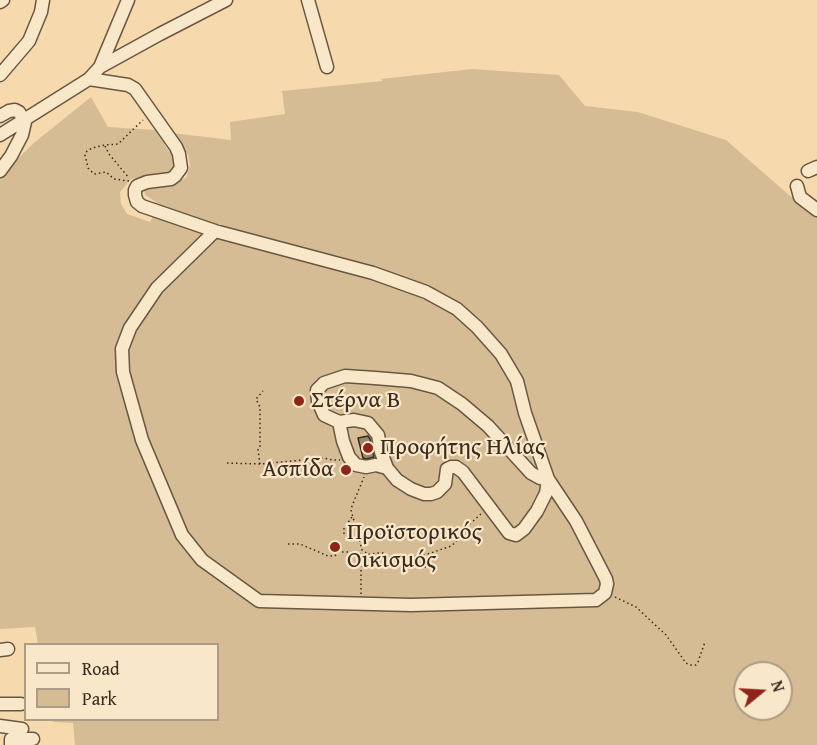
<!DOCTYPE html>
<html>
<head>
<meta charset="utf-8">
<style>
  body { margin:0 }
  #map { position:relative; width:817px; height:745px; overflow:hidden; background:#f6daad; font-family:"Gentium Book Plus",serif }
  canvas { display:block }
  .legend { position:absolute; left:24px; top:643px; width:195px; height:78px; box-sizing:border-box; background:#f9e7ca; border:2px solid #ac9c86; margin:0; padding:8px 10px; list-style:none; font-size:18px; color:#392c1f }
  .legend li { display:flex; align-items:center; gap:12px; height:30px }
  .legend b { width:30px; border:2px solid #ac9c86 }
  .north { position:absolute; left:733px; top:661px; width:60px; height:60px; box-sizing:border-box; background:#f9e7ca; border:2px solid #ac9c86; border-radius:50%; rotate:72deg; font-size:16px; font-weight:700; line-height:24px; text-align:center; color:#392c1f }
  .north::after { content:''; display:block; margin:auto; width:21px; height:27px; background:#8f2418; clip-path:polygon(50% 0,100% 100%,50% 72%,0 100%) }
</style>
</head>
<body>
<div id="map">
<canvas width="817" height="745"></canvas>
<ul class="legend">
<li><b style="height:8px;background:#f9e7ca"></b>Road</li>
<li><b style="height:16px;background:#d6bc95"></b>Park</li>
</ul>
<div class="north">N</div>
</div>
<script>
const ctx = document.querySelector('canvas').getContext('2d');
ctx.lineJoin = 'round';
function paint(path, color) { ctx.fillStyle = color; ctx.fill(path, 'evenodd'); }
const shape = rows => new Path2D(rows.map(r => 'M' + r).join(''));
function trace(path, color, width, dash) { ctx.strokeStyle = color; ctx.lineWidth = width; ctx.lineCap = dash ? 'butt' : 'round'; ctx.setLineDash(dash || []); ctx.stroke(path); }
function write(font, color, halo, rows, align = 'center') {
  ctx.font = font + ' "Gentium Book Plus",serif'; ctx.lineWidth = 4.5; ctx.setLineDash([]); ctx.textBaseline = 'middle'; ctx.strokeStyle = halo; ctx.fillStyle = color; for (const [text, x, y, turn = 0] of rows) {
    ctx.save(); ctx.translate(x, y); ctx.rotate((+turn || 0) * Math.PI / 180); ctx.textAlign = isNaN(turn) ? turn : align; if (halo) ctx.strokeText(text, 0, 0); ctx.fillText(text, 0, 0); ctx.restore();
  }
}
const green = shape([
  [472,69,559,75,585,106,638,112,726,140,789,195,817,216,817,745,75,745,73,723,53,722,53,720,218,720,218,644,38,644,35,627,0,629,0,179,5,171,35,142,91,97,108,127,155,130,172,156,174,168,171,173,131,179,120,192,121,204,127,214,150,222,159,204,145,195,144,189,149,184,172,183,186,178,190,166,188,154,172,133,231,140,230,122,285,114,282,91,383,81,381,79],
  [745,673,781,673,781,709,745,709]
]);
const building = shape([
  [368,436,370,439,374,457,366,459,363,458,358,438,368,436]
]);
const path = shape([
  [105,146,109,154,129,178],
  [129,181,114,179,106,172,94,174,88,168,85,155,87,151,92,148,105,145,118,144,143,120],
  [227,463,261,464,323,458,333,460,340,460],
  [260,464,258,450,260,447,260,407,256,399,263,391],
  [344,534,344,528,352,517],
  [288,544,300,544,328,556,335,556,338,552,355,552,364,555,378,553,383,553,392,560,407,556,414,561,418,566,430,568],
  [410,557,425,555,451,546,456,542,463,530,482,513],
  [361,594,361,570,363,565,367,563,368,554,362,550,351,510,352,506,364,477],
  [615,597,636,607,666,635,686,663,690,665,696,665,698,662,705,642]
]);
const minor = shape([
  [308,0,327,67],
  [0,2,3,0],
  [100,67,160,34,226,0],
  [0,75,29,41,41,12,43,0],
  [89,79,128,85,135,89,176,147,179,154,181,168,175,176,171,179,147,182,137,186,135,190,135,195,137,202,142,206,215,231,373,273,426,292,457,309,477,327,501,354,517,381,525,413,548,479,540,478,531,473,488,426,462,404,438,388,411,381,375,378,345,376,324,383,317,390,318,401,324,415,339,422,354,420,368,423,378,435,381,452,387,468,397,480,411,489,424,494,431,494,437,492,445,484,447,469,451,467,456,467,463,472,509,533,516,535,524,529,537,511,546,493,548,479],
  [0,116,9,111,15,110,19,112,25,122,22,135,11,156,0,171],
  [0,135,89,79,100,67,128,0],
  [808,171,817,167],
  [797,186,800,197,817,210],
  [215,231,157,288,130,328,122,349,123,372,142,440,182,535,202,560,259,601,411,605,596,600,605,593,607,584,606,579,576,521,548,479],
  [339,422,343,441,349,457,356,465,366,467,376,465,387,468],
  [0,650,8,649],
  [0,704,21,704],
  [0,726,22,729],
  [11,745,11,739,33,739]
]);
const markers = [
  [299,401,6,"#8f2418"],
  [368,448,6,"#8f2418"],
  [346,470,6,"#8f2418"],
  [335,547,6,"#8f2418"]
];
const poiNames = [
  ["Στέρνα Β",311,401],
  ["Προφήτης Ηλίας",380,448],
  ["Ασπίδα",334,470,"right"],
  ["Προϊστορικός",347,533],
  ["Οικισμός",347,561]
];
paint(green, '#d6bc95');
paint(building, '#9b8669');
trace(building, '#392c1f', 1.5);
trace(minor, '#685842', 15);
trace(path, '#392c1f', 1.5, [1.5, 3]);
trace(minor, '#f9e7ca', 12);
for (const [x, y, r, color] of markers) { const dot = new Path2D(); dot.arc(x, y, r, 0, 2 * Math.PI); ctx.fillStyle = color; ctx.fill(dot); trace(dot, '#f9e7ca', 2); }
write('24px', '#392c1f', '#f9e7ca', poiNames, 'left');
</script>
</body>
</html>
